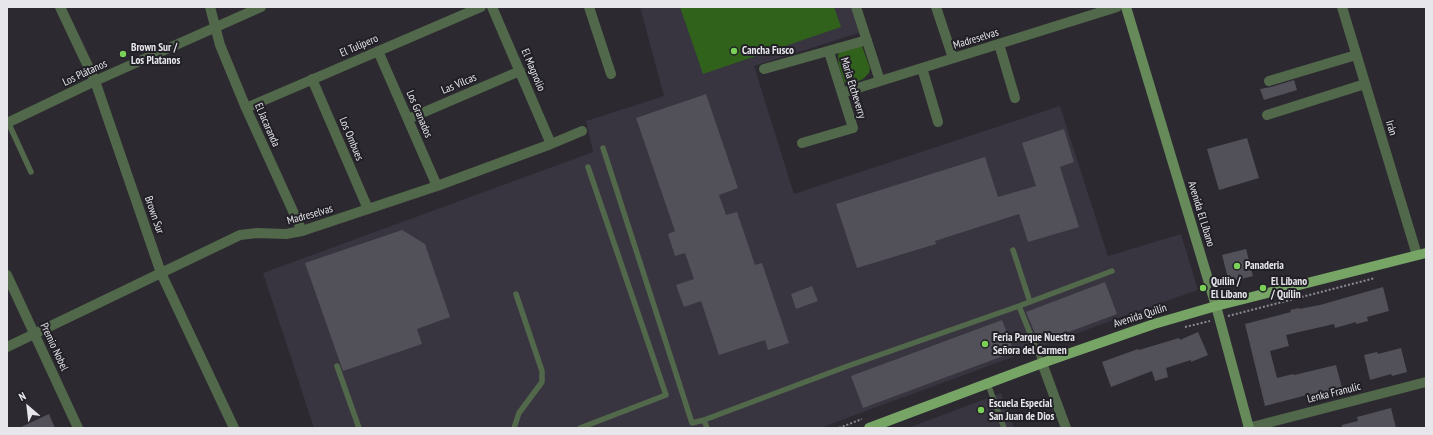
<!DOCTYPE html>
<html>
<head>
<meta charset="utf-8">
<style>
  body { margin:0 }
  #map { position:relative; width:1433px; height:435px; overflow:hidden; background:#2c2931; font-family:"PT Sans Narrow",sans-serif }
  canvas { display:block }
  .frame { position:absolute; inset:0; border:8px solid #e7e6eb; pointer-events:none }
  .north { position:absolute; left:8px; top:387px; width:40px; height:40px; -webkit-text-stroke:3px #222027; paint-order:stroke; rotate:332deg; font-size:11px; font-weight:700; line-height:16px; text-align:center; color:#e7e6eb }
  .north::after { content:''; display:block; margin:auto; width:14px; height:18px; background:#e7e6eb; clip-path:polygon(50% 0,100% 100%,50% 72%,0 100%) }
</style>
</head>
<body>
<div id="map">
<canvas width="1433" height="435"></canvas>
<div class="frame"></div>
<div class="north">N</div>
</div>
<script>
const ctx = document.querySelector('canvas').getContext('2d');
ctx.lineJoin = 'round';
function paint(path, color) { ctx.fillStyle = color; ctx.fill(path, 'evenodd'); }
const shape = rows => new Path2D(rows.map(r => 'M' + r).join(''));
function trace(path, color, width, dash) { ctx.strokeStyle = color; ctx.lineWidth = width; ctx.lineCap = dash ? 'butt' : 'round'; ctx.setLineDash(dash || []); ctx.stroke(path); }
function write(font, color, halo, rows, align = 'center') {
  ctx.font = font + ' "PT Sans Narrow",sans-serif'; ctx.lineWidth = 4; ctx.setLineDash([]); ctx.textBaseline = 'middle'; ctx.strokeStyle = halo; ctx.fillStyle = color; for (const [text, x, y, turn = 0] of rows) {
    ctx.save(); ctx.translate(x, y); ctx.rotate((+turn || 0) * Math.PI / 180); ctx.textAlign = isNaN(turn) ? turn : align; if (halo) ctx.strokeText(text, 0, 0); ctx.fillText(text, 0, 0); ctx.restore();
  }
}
const built = shape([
  [640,7,851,7,859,33,754,66,794,194,1060,106,1108,256,1181,234,1198,290,1124,316,820,428,314,428,263,273,593,152,586,121,664,96],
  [1001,393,1014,428,908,428]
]);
const green = shape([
  [680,7,834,7,841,27,703,74],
  [862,46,870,68,869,73,863,79,856,82,846,83,844,82,839,66,838,55,840,51]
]);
const building = shape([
  [1294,80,1297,90,1264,100,1260,89,1271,87],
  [706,94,738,188,719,195,726,215,737,212,755,265,762,263,789,343,768,350,765,340,719,355,701,301,684,307,676,285,694,279,685,253,675,256,668,234,675,231,636,118],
  [1064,129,1074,162,1060,167,1079,227,1028,242,1019,214,935,241,936,244,857,268,836,204,985,157,998,197,1036,186,1022,143],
  [1247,138,1259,178,1219,190,1207,149],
  [402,230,425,244,450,317,417,329,422,344,343,371,305,263],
  [1246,249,1253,276,1229,282,1222,255],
  [1105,282,1117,314,1039,343,1026,312],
  [812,286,818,301,796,309,791,294],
  [1383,287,1389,311,1367,317,1368,321,1356,324,1356,322,1335,328,1334,324,1286,335,1289,346,1270,351,1277,378,1293,374,1294,375,1336,365,1342,388,1308,398,1307,395,1265,406,1245,324,1291,312,1290,310,1299,308,1299,309,1320,305],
  [1002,320,1014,352,863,408,851,376],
  [1198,332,1208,355,1191,362,1191,360,1166,368,1168,377,1155,381,1152,371,1111,387,1102,362,1138,349,1139,350,1179,338,1180,340],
  [1401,348,1407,372,1392,376,1391,374,1370,380,1364,355,1377,352,1378,354],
  [1391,408,1396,428,1342,428,1342,425,1358,421,1357,417],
  [49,414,55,428,19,428]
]);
const path = shape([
  [1228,316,1375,278],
  [1185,327,1210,321],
  [839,428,862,419]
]);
const service = shape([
  [8,122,31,172],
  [603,148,692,423,704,420,707,428],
  [1013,250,1030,302],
  [1019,306,1042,363],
  [337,366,359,428],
  [988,384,1004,428],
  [704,420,845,367,1019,306,1112,271],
  [514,428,519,413,542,382,542,371,516,294],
  [580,428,666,395,588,167]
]);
const minor = shape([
  [60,7,95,81,161,273,234,428],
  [210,7,220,45,246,108,302,231],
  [492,7,551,144],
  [589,7,611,74],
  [856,7,880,81],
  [936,7,953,58],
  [1342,7,1417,255],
  [999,44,1015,98],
  [378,51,437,186],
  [922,68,938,122],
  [764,69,867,40],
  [312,79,368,209],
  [1269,81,1356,55],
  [842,93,1117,7],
  [246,108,481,7],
  [1267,115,1365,84],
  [408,119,520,71],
  [802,143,853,128,829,52],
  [7,347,240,235,257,233,286,234,302,231,437,186,551,144,582,131],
  [1042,363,1066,428],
  [1248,428,1426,382]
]);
const tertiary = shape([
  [7,123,95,81,261,7],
  [7,275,78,428]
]);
const secondary = shape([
  [1126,7,1216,306,1249,428]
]);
const primary = shape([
  [869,428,1042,363,1154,324,1216,306,1426,253]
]);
const markers = [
  [734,51,4,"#79d157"],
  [123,54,4,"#79d157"],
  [1237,266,4,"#79d157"],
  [1203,288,4,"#79d157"],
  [1263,288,4,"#79d157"],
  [985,344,4,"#79d157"],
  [981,410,4,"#79d157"]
];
const streetNames = [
  ["Madreselvas",976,39,-17],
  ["El Tulipero",359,46,-23],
  ["El Magnolio",533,70,67],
  ["Los Plátanos",85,73,-25],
  ["Las Vilcas",459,84,-23],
  ["María Etcheverry",853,88,73],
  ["Los Granados",419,114,67],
  ["El Jacaranda",267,125,66],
  ["Irán",1391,128,73],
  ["Los Ombues",351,139,67],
  ["Avenida El Líbano",1201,214,73],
  ["Brown Sur",154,215,71],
  ["Madreselvas",310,215,-16],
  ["Avenida Quilín",1140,316,-18],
  ["Premio Nobel",54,347,65],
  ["Lenka Franulic",1334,393,-14]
];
const poiNames = [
  ["Brown Sur /",131,48],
  ["Los Platanos",131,61],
  ["Cancha Fusco",742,51],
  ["Panaderia",1245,266],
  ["Quilin /",1211,282],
  ["El Líbano",1211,295],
  ["El Líbano",1271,282],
  ["/ Quilin",1271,295],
  ["Feria Parque Nuestra",993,338],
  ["Señora del Carmen",993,351],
  ["Escuela Especial",989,404],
  ["San Juan de Dios",989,417]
];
paint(built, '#383440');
paint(green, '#30621b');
paint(building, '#525058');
trace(path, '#8c8a91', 2, [2, 2]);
trace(service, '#52684a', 5.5);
trace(minor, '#52684a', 10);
trace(tertiary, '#52684a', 10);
trace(secondary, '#668a59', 10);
trace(primary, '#76a565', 10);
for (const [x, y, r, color] of markers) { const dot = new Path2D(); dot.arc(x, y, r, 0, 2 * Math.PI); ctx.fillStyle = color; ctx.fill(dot); trace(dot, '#222027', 1.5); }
write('11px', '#e7e6eb', '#222027', streetNames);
write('bold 11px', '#e7e6eb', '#222027', poiNames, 'left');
</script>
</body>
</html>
